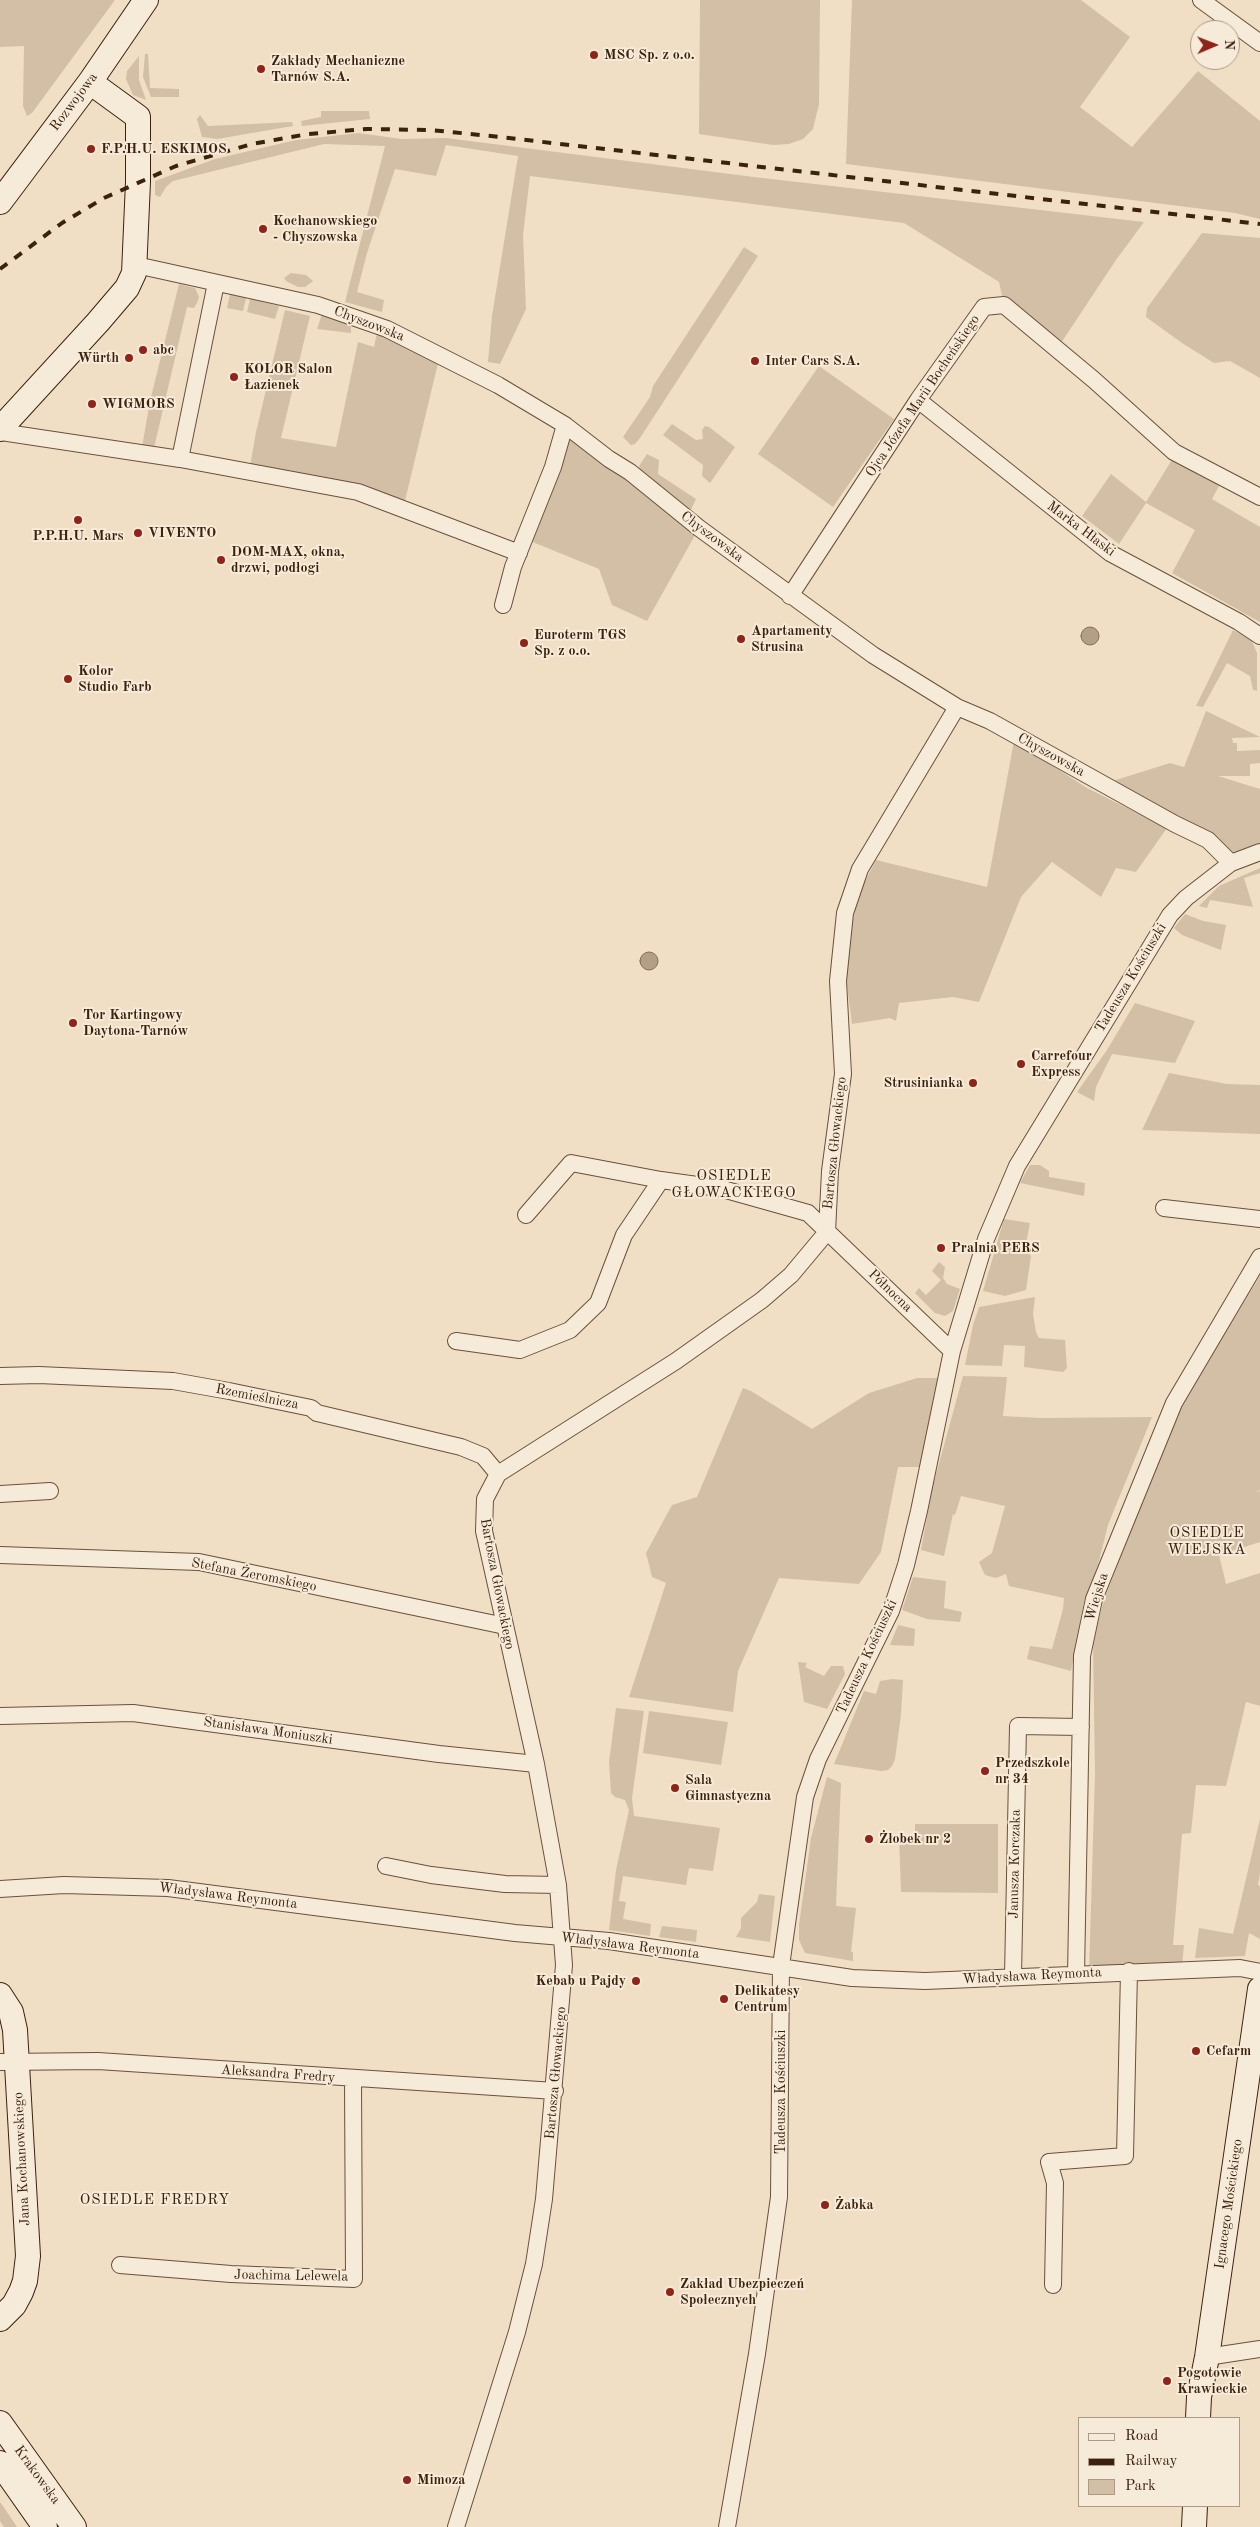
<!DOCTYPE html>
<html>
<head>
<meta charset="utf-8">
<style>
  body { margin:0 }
  #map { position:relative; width:1260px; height:2527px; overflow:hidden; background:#f1dfc5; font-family:"Old Standard TT",serif }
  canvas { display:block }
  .legend { position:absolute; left:1078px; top:2417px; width:162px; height:90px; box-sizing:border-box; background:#f6ead9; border:1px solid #ac9a87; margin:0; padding:6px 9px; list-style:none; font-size:15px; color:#3c220d }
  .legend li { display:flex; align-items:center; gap:10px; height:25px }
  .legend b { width:25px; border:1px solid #ac9a87 }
  .north { position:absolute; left:1190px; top:20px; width:50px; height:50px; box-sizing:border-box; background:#f6ead9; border:1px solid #ac9a87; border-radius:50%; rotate:89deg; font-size:14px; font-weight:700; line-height:20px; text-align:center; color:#3c220d }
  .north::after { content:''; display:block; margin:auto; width:18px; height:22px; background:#8f2418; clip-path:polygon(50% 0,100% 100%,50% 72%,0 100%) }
</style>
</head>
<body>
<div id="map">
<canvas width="1260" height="2527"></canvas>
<ul class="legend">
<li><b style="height:6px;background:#f6ead9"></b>Road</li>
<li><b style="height:6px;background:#3c220d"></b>Railway</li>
<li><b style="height:14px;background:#d2bfa6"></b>Park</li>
</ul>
<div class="north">N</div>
</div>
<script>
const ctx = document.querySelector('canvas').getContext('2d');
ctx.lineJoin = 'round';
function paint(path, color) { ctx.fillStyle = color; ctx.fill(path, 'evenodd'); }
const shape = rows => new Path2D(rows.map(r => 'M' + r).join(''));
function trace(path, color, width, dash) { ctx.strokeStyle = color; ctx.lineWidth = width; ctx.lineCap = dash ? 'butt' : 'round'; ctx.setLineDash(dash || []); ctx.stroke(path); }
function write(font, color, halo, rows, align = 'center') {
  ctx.font = font + ' "Old Standard TT",serif'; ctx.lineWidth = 4; ctx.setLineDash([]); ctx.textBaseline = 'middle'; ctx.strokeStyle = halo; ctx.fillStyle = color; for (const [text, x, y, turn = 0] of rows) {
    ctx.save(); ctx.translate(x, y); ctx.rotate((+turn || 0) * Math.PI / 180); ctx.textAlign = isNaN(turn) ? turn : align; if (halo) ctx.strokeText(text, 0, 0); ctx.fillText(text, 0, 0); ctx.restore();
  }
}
const green = shape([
  [0,0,115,0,32,113,27,116,23,106,24,46,0,47],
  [700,0,820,0,819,104,813,129,803,139,789,144,773,145,699,134],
  [852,0,1081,0,1130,37,1080,107,1132,147,1198,71,1260,121,1260,219,1235,213,846,164],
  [145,54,148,54,150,88,179,89,179,97,151,97,143,77],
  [139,56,139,80,146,100,133,95,126,79,127,71],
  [321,111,369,111,370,119,302,126,301,121,321,117],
  [200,115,208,126,292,122,293,126,217,139,202,137,197,119],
  [358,133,402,139,446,138,754,177,1144,222,1116,260,1057,349,1004,305,999,282,904,223,530,176,523,235,526,309,500,364,488,362,492,316,518,156,446,145,436,176,395,169,367,253,357,292,384,300,382,312,345,302,385,146,324,144,173,181,166,187,160,197,155,195,155,181,215,159,296,140],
  [1202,233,1260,238,1260,378,1230,361,1214,363,1182,343,1146,317,1147,308],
  [744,247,758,256,640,438,635,444,631,445,623,437,650,397,653,386],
  [291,273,306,275,313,281,305,287,298,287,286,281,284,278],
  [179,284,195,288,199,297,197,303,194,308,187,307,154,448,141,453,150,401],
  [230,294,246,298,243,311,227,308],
  [250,299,279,306,275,319,247,312],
  [285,310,310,316,281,438,336,447,358,342,374,347,378,328,440,355,403,509,249,472,256,432],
  [322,314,351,324,351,333,317,329],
  [819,366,894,419,833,507,758,454],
  [672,424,696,440,703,439,702,430,705,426,709,427,735,447,710,483,702,476,703,465,663,435],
  [565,425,699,528,647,621,612,605,599,569,525,539],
  [647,454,659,460,658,474,696,499,690,512,641,472,639,466],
  [1173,458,1220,484,1212,499,1260,527,1260,622,1172,573,1195,530,1146,503,1119,544,1082,516,1111,474,1146,502],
  [1233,630,1251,639,1257,653,1257,691,1253,690,1250,676,1227,663,1203,707,1196,706],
  [1206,711,1260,737,1232,738,1233,743,1237,743,1237,751,1260,750,1260,763,1250,764,1250,776,1218,776,1260,789,1260,852,1231,863,1103,784,1170,763,1184,767],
  [1014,741,1087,788,1167,828,1136,872,1116,868,1101,897,1052,862,1021,897,979,1002,953,997,899,1003,896,1021,890,1018,852,1024,845,970,852,924,859,893,876,860,987,887],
  [1260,868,1260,873,1244,878,1253,907,1210,900,1207,908,1199,906,1219,886],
  [1185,914,1203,921,1226,925,1221,950,1182,935,1174,928],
  [1135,1003,1195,1021,1175,1063,1112,1054,1096,1087,1094,1101,1077,1092,1107,1050],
  [1169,1073,1227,1084,1260,1085,1260,1134,1142,1130],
  [1030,1165,1040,1165,1049,1171,1049,1177,1085,1183,1084,1196,1020,1183],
  [1004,1219,1030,1223,1025,1248,1031,1256,1026,1290,1005,1296,983,1291],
  [939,1262,945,1267,943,1278,947,1284,960,1289,953,1311,945,1316,935,1313,915,1293,919,1288,926,1295,941,1280,932,1271],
  [1260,1276,1260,1490,1255,1492,1260,1491,1260,1542,1219,1555,1226,1584,1260,1573,1260,1706,1246,1702,1226,1786,1196,1785,1191,1833,1182,1834,1173,1945,1184,1945,1182,1965,1089,1973,1095,1773,1093,1642,1103,1603,1176,1413],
  [1035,1297,1033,1314,1036,1332,1039,1338,1065,1340,1067,1368,1063,1372,1024,1367,1025,1346,1004,1345,1002,1366,965,1365,973,1325,979,1307],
  [963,1376,1007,1377,1003,1416,1040,1418,1152,1417,1108,1525,1098,1565,1084,1602,1071,1671,1027,1659,1030,1646,1052,1649,1063,1609,1064,1598,1009,1586,1006,1574,996,1578,985,1575,979,1562,992,1553,1005,1506,961,1496,955,1515,953,1514,944,1556,921,1550,932,1489],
  [917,1378,947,1378,928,1467,898,1467,881,1552,859,1584,779,1578,738,1671,733,1712,629,1697,666,1583,652,1577,646,1553,672,1505,697,1497,743,1388,751,1391,812,1429,869,1393],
  [913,1577,946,1581,944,1608,962,1612,960,1622,927,1619,902,1610],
  [898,1625,915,1629,914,1646,890,1645],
  [798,1662,807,1663,805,1667,824,1676,831,1666,843,1666,845,1674,827,1709,804,1702],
  [892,1679,903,1680,901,1715,895,1759,892,1766,888,1770,881,1771,834,1764,864,1691,876,1694,880,1681],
  [616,1708,644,1711,632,1798,634,1816,720,1828,713,1871,689,1868,686,1885,623,1876,619,1901,626,1902,623,1919,651,1924,650,1936,609,1930,616,1870,629,1810,625,1800,615,1797,611,1793,609,1762],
  [649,1711,728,1722,721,1765,643,1753],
  [827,1777,841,1783,836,1906,856,1908,851,1952,853,1952,853,1961,805,1953,799,1940,799,1925,811,1838],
  [1260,1819,1260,1873,1258,1885,1260,1886,1260,1939,1249,1933,1245,1956,1195,1958,1199,1928,1233,1934],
  [915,1824,998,1824,998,1893,901,1892,899,1836,915,1836],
  [759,1894,775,1896,770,1942,736,1937,741,1928,741,1918,757,1902],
  [662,1926,697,1930,696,1942,659,1937],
  [0,2502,3,2506,17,2527,4,2527,0,2521]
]);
const water = shape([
  '1081 636a9 9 0 1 1 18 0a9 9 0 1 1-18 0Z',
  '640 961a9 9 0 1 1 18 0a9 9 0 1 1-18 0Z'
]);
const street = shape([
  [1201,0,1260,43],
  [136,265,318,305,387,329,498,385,565,425,609,459,630,472,699,528,873,655,957,707,990,721,1175,824,1208,840,1231,863],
  [918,400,1110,553,1239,622,1260,636],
  [0,432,180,459,358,492,519,553],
  [180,459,216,283],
  [790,596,918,400,984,307,1004,305,1094,380,1174,452,1260,497],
  [503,605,513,567,553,467,565,425],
  [1164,1208,1260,1219],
  [526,1215,571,1163,661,1180],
  [456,1341,520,1350,570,1330,598,1303,624,1235,661,1180,719,1188,808,1213,952,1351],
  [0,1376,39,1375,173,1381,229,1391,311,1408,317,1413,461,1447,483,1456,498,1474],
  [0,1494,50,1491],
  [0,1555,199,1562,505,1626],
  [0,1716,133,1713,439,1754,536,1764],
  [386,1866,431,1875,505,1884,558,1885],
  [0,1889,64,1885,168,1888,515,1933,609,1941,852,1978,925,1981,1240,1968,1260,1972],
  [1076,1974,1082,1656,1094,1599,1174,1403,1260,1257],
  [1013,1976,1018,1726,1081,1727],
  [0,2062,98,2061,555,2091],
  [120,2265,231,2274,354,2279,353,2079],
  [1053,2285,1055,2183,1049,2162,1125,2156,1129,1971],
  [1207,2357,1260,2349],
  [456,2527,517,2332,534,2264,544,2199,564,1965,558,1885,536,1764,484,1531,485,1499,498,1474,676,1361,762,1300,791,1275,827,1232,830,1171,843,1074,838,981,845,913,860,869,957,707],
  [727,2527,757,2354,779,2197,781,1966,805,1797,818,1759,891,1611,906,1565,919,1511,952,1351,986,1239,1017,1166,1170,915,1186,898,1231,863,1260,852]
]);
const secondary = shape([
  [0,202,90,82,146,0],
  [0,429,98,322,127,288,134,273,138,182,138,117,90,82],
  [0,1995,11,2012,15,2030,28,2256,25,2281,21,2292,14,2305,0,2319],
  [1198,2418,1199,2397,1207,2357,1260,1989],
  [0,2423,74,2527],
  [0,2463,45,2527],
  [1194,2527,1195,2506]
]);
const rail = shape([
  [0,269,62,223,104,198,176,166,252,144,308,134,367,129,430,130,491,136,1260,224]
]);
const markers = [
  [594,55,5,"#8f2418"],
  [261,69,5,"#8f2418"],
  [91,149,5,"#8f2418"],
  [263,229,5,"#8f2418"],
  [143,350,5,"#8f2418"],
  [129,358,5,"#8f2418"],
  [755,361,5,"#8f2418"],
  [234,377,5,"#8f2418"],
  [92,404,5,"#8f2418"],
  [78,520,5,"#8f2418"],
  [138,533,5,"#8f2418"],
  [221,560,5,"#8f2418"],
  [741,639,5,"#8f2418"],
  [524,643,5,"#8f2418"],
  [68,679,5,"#8f2418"],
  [73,1023,5,"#8f2418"],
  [1021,1064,5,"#8f2418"],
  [973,1083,5,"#8f2418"],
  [941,1248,5,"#8f2418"],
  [985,1771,5,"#8f2418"],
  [675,1788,5,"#8f2418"],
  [869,1839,5,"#8f2418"],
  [636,1981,5,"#8f2418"],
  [724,1999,5,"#8f2418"],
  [1196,2051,5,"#8f2418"],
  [825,2205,5,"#8f2418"],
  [670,2292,5,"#8f2418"],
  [1167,2381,5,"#8f2418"],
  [407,2480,5,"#8f2418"]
];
const poiNames = [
  ["MSC Sp. z o.o.",604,55],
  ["Zakłady Mechaniczne",271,61],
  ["Tarnów S.A.",271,77],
  ["F.P.H.U. ESKIMOS",101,149],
  ["Kochanowskiego",273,221],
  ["- Chyszowska",273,237],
  ["abc",153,350],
  ["Würth",119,358,"right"],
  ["Inter Cars S.A.",765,361],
  ["KOLOR Salon",244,369],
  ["Łazienek",244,385],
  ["WIGMORS",102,404],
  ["VIVENTO",148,533],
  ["P.P.H.U. Mars",78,536,"center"],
  ["DOM-MAX, okna,",231,552],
  ["drzwi, podłogi",231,568],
  ["Apartamenty",751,631],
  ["Strusina",751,647],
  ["Euroterm TGS",534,635],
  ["Sp. z o.o.",534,651],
  ["Kolor",78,671],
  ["Studio Farb",78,687],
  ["Tor Kartingowy",83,1015],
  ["Daytona-Tarnów",83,1031],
  ["Carrefour",1031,1056],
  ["Express",1031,1072],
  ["Strusinianka",963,1083,"right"],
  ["Pralnia PERS",951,1248],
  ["Przedszkole",995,1763],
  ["nr 34",995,1779],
  ["Sala",685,1780],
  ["Gimnastyczna",685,1796],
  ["Żłobek nr 2",879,1839],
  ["Kebab u Pajdy",626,1981,"right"],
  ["Delikatesy",734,1991],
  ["Centrum",734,2007],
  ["Cefarm",1206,2051],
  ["Żabka",835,2205],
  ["Zakład Ubezpieczeń",680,2284],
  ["Społecznych",680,2300],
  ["Pogotowie",1177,2373],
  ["Krawieckie",1177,2389],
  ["Mimoza",417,2480]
];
const streetNames = [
  ["Rozwojowa",74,102,-53],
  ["Chyszowska",369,324,21],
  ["Ojca Józefa Marii Bocheńskiego",923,396,-56],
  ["Marka Hłaski",1081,529,37],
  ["Chyszowska",712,537,37],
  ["Chyszowska",1051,755,29],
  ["Tadeusza Kościuszki",1131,978,-59],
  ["Bartosza Głowackiego",835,1143,-84],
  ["Północna",890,1291,44],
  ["Rzemieślnicza",257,1397,11],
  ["Stefana Żeromskiego",254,1575,11],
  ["Bartosza Głowackiego",497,1584,79],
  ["Wiejska",1097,1597,-73],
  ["Tadeusza Kościuszki",867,1657,-65],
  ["Stanisława Moniuszki",268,1731,8],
  ["Janusza Korczaka",1015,1864,-89],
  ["Władysława Reymonta",228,1896,7],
  ["Władysława Reymonta",630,1946,7],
  ["Władysława Reymonta",1032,1976,-3],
  ["Bartosza Głowackiego",556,2073,-85],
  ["Aleksandra Fredry",278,2074,4],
  ["Tadeusza Kościuszki",781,2092,-90],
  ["Jana Kochanowskiego",22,2159,-93],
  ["Ignacego Mościckiego",1229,2204,-82],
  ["Joachima Lelewela",291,2276,1],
  ["Krakowska",37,2475,54]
];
const neighbourhoodNames = [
  ["OSIEDLE",734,1176],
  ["GŁOWACKIEGO",734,1193],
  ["OSIEDLE",1207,1533],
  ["WIEJSKA",1207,1550],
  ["OSIEDLE FREDRY",155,2200]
];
paint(green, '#d2bfa6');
paint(water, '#b39f86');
trace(water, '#836d56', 1);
trace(street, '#69513b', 18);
trace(secondary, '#3c220d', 26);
trace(street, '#f6ead9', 16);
trace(secondary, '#f6ead9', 24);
trace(rail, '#3c220d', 4, [9, 9]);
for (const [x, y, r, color] of markers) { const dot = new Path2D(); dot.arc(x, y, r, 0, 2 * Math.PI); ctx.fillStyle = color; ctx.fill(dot); trace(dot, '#f6ead9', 2); }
write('bold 14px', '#3c220d', '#f6ead9', poiNames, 'left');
write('14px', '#3c220d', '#f6ead9', streetNames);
ctx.letterSpacing = '1px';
write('15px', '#3c220d', '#f6ead9', neighbourhoodNames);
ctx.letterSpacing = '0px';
</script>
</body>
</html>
